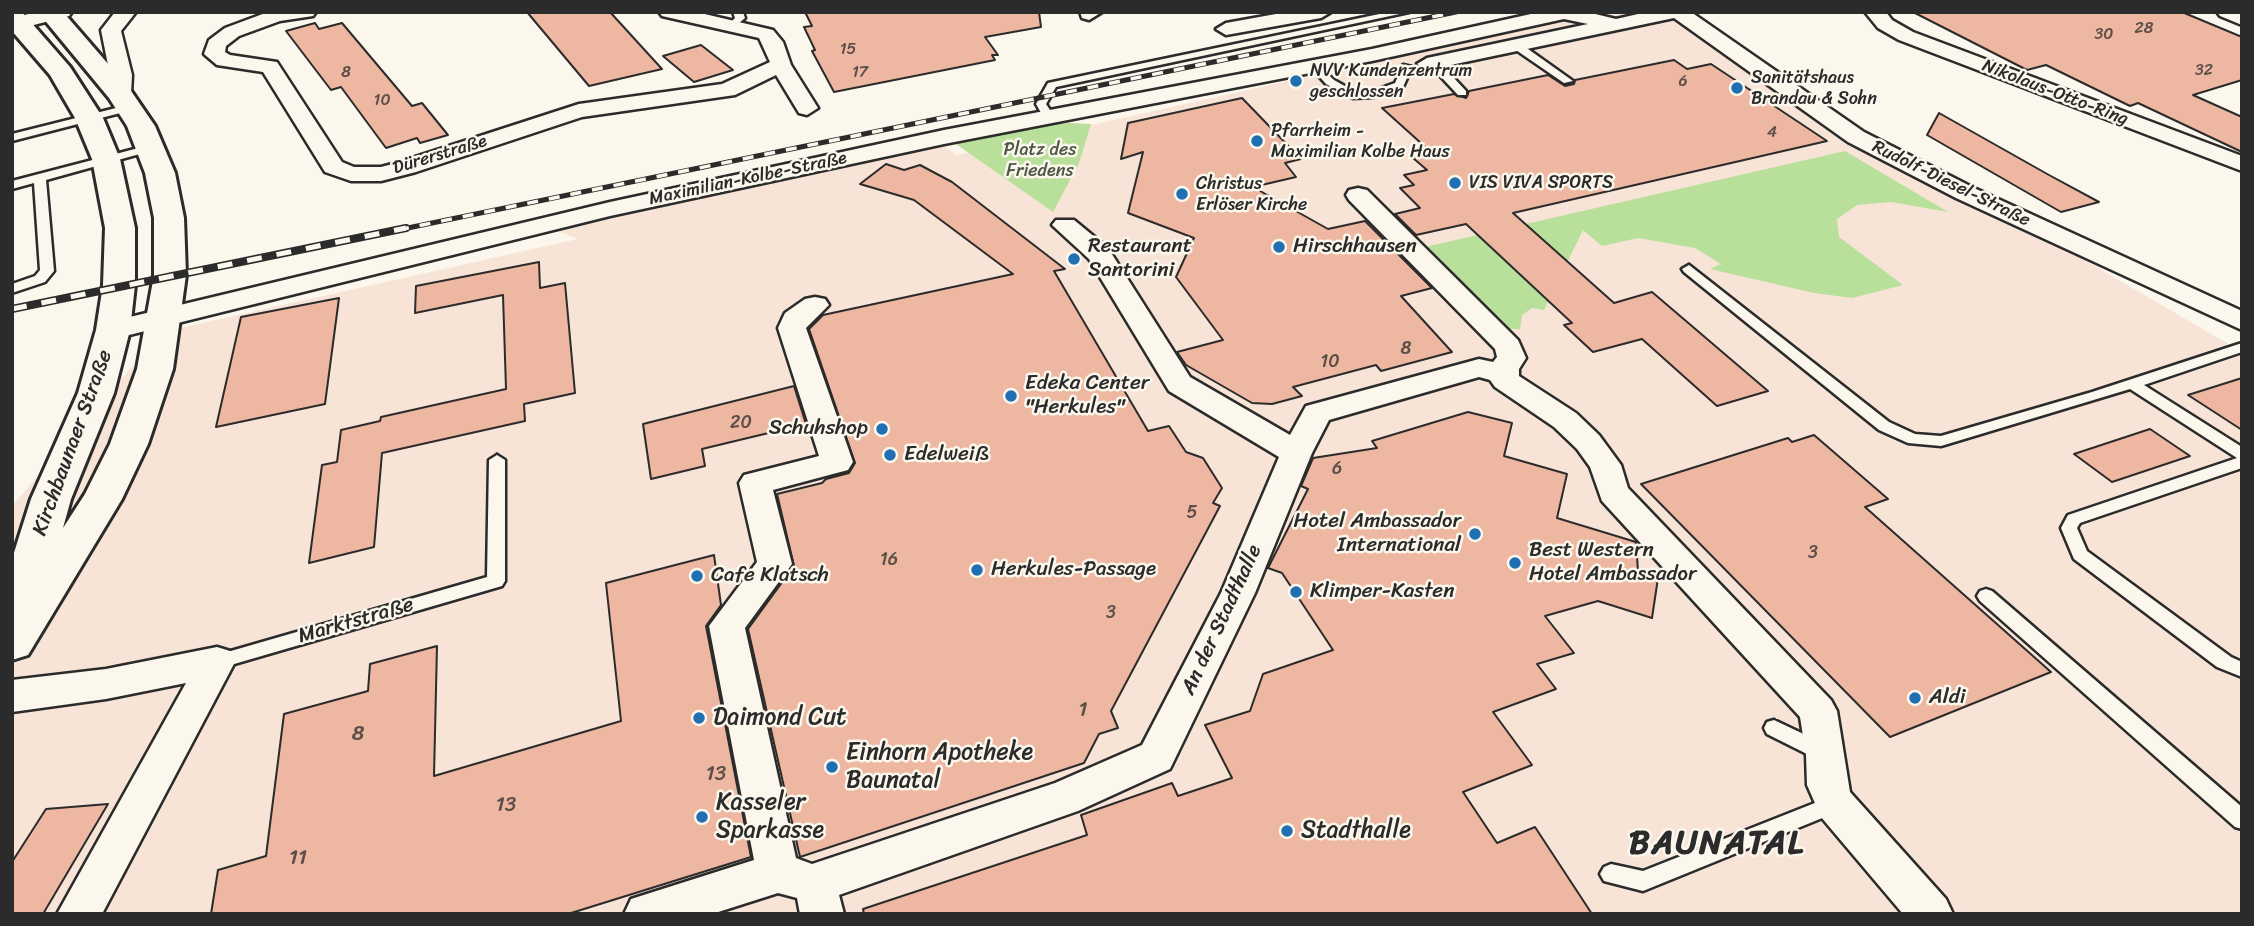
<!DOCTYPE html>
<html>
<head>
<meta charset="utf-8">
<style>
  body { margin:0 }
  #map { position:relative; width:2254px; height:926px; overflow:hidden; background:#fbf7ec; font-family:Sriracha,sans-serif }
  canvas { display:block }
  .frame { position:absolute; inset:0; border:14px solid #2b2b2b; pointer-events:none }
</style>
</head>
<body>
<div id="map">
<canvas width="2254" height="926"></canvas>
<div class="frame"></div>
</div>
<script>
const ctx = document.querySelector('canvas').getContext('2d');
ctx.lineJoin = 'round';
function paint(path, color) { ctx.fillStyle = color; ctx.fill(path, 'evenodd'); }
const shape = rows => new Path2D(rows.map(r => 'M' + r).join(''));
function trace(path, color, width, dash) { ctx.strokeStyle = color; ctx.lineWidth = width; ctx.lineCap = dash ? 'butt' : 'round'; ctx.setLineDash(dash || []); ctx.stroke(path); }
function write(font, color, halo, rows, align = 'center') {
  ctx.font = font + ' Sriracha,sans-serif'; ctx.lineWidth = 5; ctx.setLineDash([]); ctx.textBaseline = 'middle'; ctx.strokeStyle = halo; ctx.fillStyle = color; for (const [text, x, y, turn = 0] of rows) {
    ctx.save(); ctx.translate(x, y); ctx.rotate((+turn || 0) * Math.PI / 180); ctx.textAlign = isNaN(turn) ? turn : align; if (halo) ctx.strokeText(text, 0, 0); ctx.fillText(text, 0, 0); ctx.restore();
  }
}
const built = shape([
  [1596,12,1660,12,2242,352,2242,914,12,914,12,506,162,332,578,239,545,226,938,141,957,155]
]);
const green = shape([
  [1069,123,1091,124,1079,163,1053,212,956,144,1017,127],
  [1845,151,1948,212,1891,202,1857,205,1837,219,1839,237,1903,285,1852,298,1814,293,1710,269,1721,264,1695,248,1638,238,1602,246,1583,230,1544,310,1532,308,1522,315,1520,329,1495,329,1425,247]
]);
const building = shape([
  [527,12,610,12,662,69,589,86,527,12],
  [805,12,1039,12,1041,27,985,37,998,55,992,55,995,60,834,92,812,51,815,50,804,27,812,26,805,12],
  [1913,12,2182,12,2242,37,2242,80,2193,95,2242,117,2242,152,2138,103,2130,106,2046,65,2027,70,1913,12],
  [315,23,319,29,342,23,412,106,422,103,448,135,420,143,417,138,386,148,341,87,331,90,286,31,315,23],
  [701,45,733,70,694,82,663,56,701,45],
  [1674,60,1687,69,1711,64,1827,141,1513,213,1614,303,1652,292,1768,391,1717,406,1642,339,1593,352,1564,325,1572,323,1466,224,1416,235,1395,214,1420,208,1400,188,1414,185,1404,175,1427,170,1413,158,1432,153,1382,108,1454,94,1466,98,1469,91,1548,75,1565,86,1574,84,1575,80,1674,60],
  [1242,98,1301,159,1285,163,1296,177,1253,187,1328,229,1365,221,1432,288,1401,296,1452,352,1381,371,1376,365,1293,387,1302,396,1272,404,1252,403,1186,365,1177,352,1223,340,1176,277,1194,238,1128,213,1143,152,1121,159,1128,123,1242,98],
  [1939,113,2049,175,2099,202,2061,212,1927,135,1939,113],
  [886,164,904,170,920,165,952,182,1065,269,1054,271,1148,431,1169,426,1186,452,1203,458,1222,488,1213,503,1220,506,1111,711,1118,728,1099,734,1084,763,800,857,748,629,794,566,777,494,822,483,826,479,849,473,855,463,809,329,823,315,1013,274,914,200,860,184,886,164],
  [539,262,540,288,565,283,575,393,524,404,525,421,382,453,374,547,309,563,322,465,337,462,341,430,380,421,381,417,506,389,503,295,415,313,416,286,539,262],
  [339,298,325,404,216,427,241,317,339,298],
  [2242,378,2242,430,2188,395,2242,378],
  [794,386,806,424,702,449,705,466,651,479,643,424,794,386],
  [1468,412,1512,423,1504,456,1567,474,1557,518,1636,542,1638,571,1658,578,1652,618,1598,601,1545,616,1574,653,1537,664,1556,689,1493,712,1532,765,1463,792,1497,843,1535,827,1592,914,864,914,863,909,1087,835,1081,815,1172,783,1178,796,1232,778,1205,725,1250,711,1263,674,1333,650,1282,573,1268,568,1308,489,1301,486,1313,458,1377,448,1372,441,1468,412],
  [2150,429,2190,456,2112,482,2074,454,2150,429],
  [1814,435,1888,499,1865,507,2051,672,1890,737,1641,484,1788,438,1792,442,1814,435],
  [714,555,721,605,706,626,751,857,568,914,211,914,218,870,266,856,284,714,368,691,370,664,437,646,434,776,621,721,606,583,714,555],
  [108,804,43,914,12,914,12,862,46,809,108,804]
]);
const lane = shape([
  [733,12,743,12,745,18,732,29,727,26,735,18,733,12],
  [1389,12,1409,12,1056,87,1046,104,1054,116,1048,119,1044,118,1036,104,1048,83,1389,12],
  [1513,44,1521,44,1573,81,1564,83,1513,48,1513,44],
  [1430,61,1438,61,1466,91,1466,95,1458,95,1430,65,1430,61],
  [1315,63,1334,80,1355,92,1373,91,1395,83,1403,65,1412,67,1403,87,1374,97,1353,98,1326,84,1310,66,1315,63],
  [128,105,132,106,132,110,12,141,12,134,128,105],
  [150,145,156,148,154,150,46,180,54,271,45,282,12,293,12,284,35,276,40,270,34,183,12,189,12,181,150,145],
  [1689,265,1889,422,1915,434,1941,436,2092,392,2242,343,2242,352,2144,385,2242,447,2242,468,2080,523,2077,528,2087,551,2231,657,2242,662,2242,677,2217,667,2074,559,2061,528,2068,515,2237,458,2130,389,1941,446,1908,443,1879,430,1684,272,1682,269,1689,265],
  [497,455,505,460,505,581,502,586,217,669,210,667,208,662,210,657,217,655,487,577,489,460,497,455],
  [1986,589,1992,591,2242,807,2242,829,2235,827,1980,601,1977,596,1980,591,1986,589],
  [1774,720,1831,747,1834,753,1831,759,1824,761,1817,759,1767,734,1764,728,1767,722,1774,720],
  [1835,795,1842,798,1845,804,1842,810,1643,891,1604,881,1600,874,1604,867,1611,864,1643,871,1835,795]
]);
const street = shape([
  [37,12,72,12,69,16,18,29,12,28,12,18,37,12],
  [115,12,136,12,121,31,132,75,131,94,120,101,109,94,110,75,101,30,115,12],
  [268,12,316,12,313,16,280,21,239,36,226,46,225,52,230,55,277,62,342,162,354,167,381,167,400,162,579,104,722,84,770,62,759,38,662,16,659,12,696,12,773,30,783,42,791,65,818,108,807,115,799,113,776,75,735,95,582,117,416,172,381,181,351,181,325,172,263,72,217,65,204,54,209,40,225,28,268,12],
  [1080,12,1102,12,1089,20,1082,18,1080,12],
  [1287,12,1331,12,1321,18,1226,35,1216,29,1226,23,1287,12],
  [1540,12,1587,12,1616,19,1647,12,1691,12,1864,132,1974,188,2242,311,2242,330,1956,198,1848,142,1674,18,1427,70,1417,64,1427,58,1588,24,1564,19,1372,61,944,144,610,216,113,339,103,336,99,330,103,324,113,321,610,202,944,130,1372,49,1540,12],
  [1865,12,1886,12,1892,20,1913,32,2242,156,2242,171,1899,40,1878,28,1865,12],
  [2217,12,2242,12,2242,25,2220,16,2217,12],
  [1358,188,1367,190,1518,340,1526,358,1519,369,1519,376,1576,413,1599,435,1621,465,1628,488,1831,700,1837,711,1850,792,1946,899,1953,914,1903,914,1821,817,1807,785,1806,755,1800,717,1602,501,1590,467,1577,449,1554,427,1495,387,1490,380,1479,377,1329,420,1312,453,1255,593,1170,769,1078,811,839,895,844,914,800,914,797,898,778,893,712,914,624,914,631,899,754,860,709,626,757,562,739,483,744,475,819,456,778,328,785,313,805,299,815,297,825,299,829,305,806,328,853,462,848,470,773,490,792,564,745,628,796,858,812,864,1055,783,1142,745,1221,593,1279,457,1169,391,1089,259,1052,225,1056,220,1074,220,1108,248,1190,377,1290,435,1306,406,1479,359,1493,362,1497,357,1495,349,1349,200,1346,195,1349,190,1358,188],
  [217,647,230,651,235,662,102,914,57,914,186,683,106,699,12,712,12,680,106,669,217,647]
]);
const secondary = shape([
  [12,12,22,12,70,67,103,118,120,159,135,228,135,285,130,330,114,393,71,499,63,528,85,494,110,444,137,369,154,275,154,218,145,173,127,126,109,98,38,12,63,12,129,88,155,126,175,173,184,218,186,275,173,369,148,444,122,499,28,655,12,660,12,559,31,499,78,393,96,330,103,285,105,228,92,159,75,118,50,75,12,31,12,12]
]);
const railFar1 = shape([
  [398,230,1456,12]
]);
const rail = shape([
  [12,309,406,228]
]);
const markers = [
  [1296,81,7,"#1f6fb2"],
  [1737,88,7,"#1f6fb2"],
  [1257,141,7,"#1f6fb2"],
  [1455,183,7,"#1f6fb2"],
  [1182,194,7,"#1f6fb2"],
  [1279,247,7,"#1f6fb2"],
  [1074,259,7,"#1f6fb2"],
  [1011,396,7,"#1f6fb2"],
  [882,429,7,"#1f6fb2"],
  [890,455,7,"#1f6fb2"],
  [1475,534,7,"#1f6fb2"],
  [1515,563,7,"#1f6fb2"],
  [977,570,7,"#1f6fb2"],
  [697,576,7,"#1f6fb2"],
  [1296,592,7,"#1f6fb2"],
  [1915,698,7,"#1f6fb2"],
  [699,718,7,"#1f6fb2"],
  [832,767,7,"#1f6fb2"],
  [702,817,7,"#1f6fb2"],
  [1287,831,7,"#1f6fb2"]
];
const farNumbernames = [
  ["28",2144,29],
  ["30",2104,35],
  ["15",848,50],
  ["32",2204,71],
  ["8",346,73],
  ["17",860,73],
  ["6",1683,82],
  ["10",382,101],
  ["4",1772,133]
];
const farPoinames = [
  ["NVV Kundenzentrum",1310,71],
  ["geschlossen",1310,92],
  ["Sanitätshaus",1751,78],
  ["Brandau & Sohn",1751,99],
  ["Pfarrheim -",1271,131],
  ["Maximilian Kolbe Haus",1271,152],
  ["VIS VIVA SPORTS",1469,183],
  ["Christus",1196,184],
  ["Erlöser Kirche",1196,205]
];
const farStreetnames = [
  ["Nikolaus-Otto-Ring",2055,93,21],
  ["Dürerstraße",440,155,-17],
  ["Maximilian-Kolbe-Straße",748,179,-12],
  ["Rudolf-Diesel-Straße",1951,184,26]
];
const farParknames = [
  ["Platz des",1040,150],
  ["Friedens",1040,171]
];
const numberNames = [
  ["8",1406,349],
  ["10",1330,362],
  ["20",741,423],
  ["6",1337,469],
  ["5",1192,513],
  ["3",1813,553],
  ["16",889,560],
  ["3",1111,613]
];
const poiNames = [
  ["Restaurant",1088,247],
  ["Santorini",1088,271],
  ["Hirschhausen",1293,247],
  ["Edeka Center",1025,384],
  ["\"Herkules\"",1025,408],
  ["Schuhshop",868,429,"right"],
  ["Edelweiß",904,455],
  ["Hotel Ambassador",1461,522,"right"],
  ["International",1461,546,"right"],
  ["Best Western",1529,551],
  ["Hotel Ambassador",1529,575],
  ["Herkules-Passage",991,570],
  ["Cafe Klatsch",711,576],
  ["Klimper-Kasten",1310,592],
  ["Aldi",1929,698]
];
const streetNames = [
  ["Kirchbaunaer Straße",73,443,-70],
  ["An der Stadthalle",1222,620,-65],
  ["Marktstraße",356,621,-16]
];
const nearNumbernames = [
  ["1",1083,711],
  ["8",358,735],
  ["13",716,775],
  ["13",506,806],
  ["11",298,859]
];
const nearPoinames = [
  ["Daimond Cut",713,718],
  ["Einhorn Apotheke",846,753],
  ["Baunatal",846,781],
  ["Kasseler",716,803],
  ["Sparkasse",716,831],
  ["Stadthalle",1301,831]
];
const nearDistrictnames = [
  ["BAUNATAL",1717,845]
];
paint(built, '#f7e4d6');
paint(green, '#b9e09b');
paint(building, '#edb7a1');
trace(building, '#2b2b2b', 2);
trace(lane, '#2b2b2b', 5);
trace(street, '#2b2b2b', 5);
trace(secondary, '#2b2b2b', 6);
paint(lane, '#fbf7ec');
paint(street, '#fbf7ec');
paint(secondary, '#fbf7ec');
trace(railFar1, '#2b2b2b', 5);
trace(rail, '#2b2b2b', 8);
trace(railFar1, '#fbf7ec', 3.5, [11]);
trace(rail, '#fbf7ec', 5, [15]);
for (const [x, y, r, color] of markers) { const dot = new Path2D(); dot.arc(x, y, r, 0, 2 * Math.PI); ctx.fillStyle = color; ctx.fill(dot); trace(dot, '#fbf7ec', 2.5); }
write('16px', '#5c4e48', null, farNumbernames);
write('18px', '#2b2b2b', '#fbf7ec', farPoinames, 'left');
write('18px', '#2b2b2b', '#fbf7ec', farStreetnames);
write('18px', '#4e5847', '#fbf7ec', farParknames);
write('18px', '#5c4e48', null, numberNames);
write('21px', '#2b2b2b', '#fbf7ec', poiNames, 'left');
write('21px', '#2b2b2b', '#fbf7ec', streetNames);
write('21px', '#5c4e48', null, nearNumbernames);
write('24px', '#2b2b2b', '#fbf7ec', nearPoinames, 'left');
ctx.letterSpacing = '2px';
write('bold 33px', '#2b2b2b', '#fbf7ec', nearDistrictnames);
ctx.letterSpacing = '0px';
</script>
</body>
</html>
